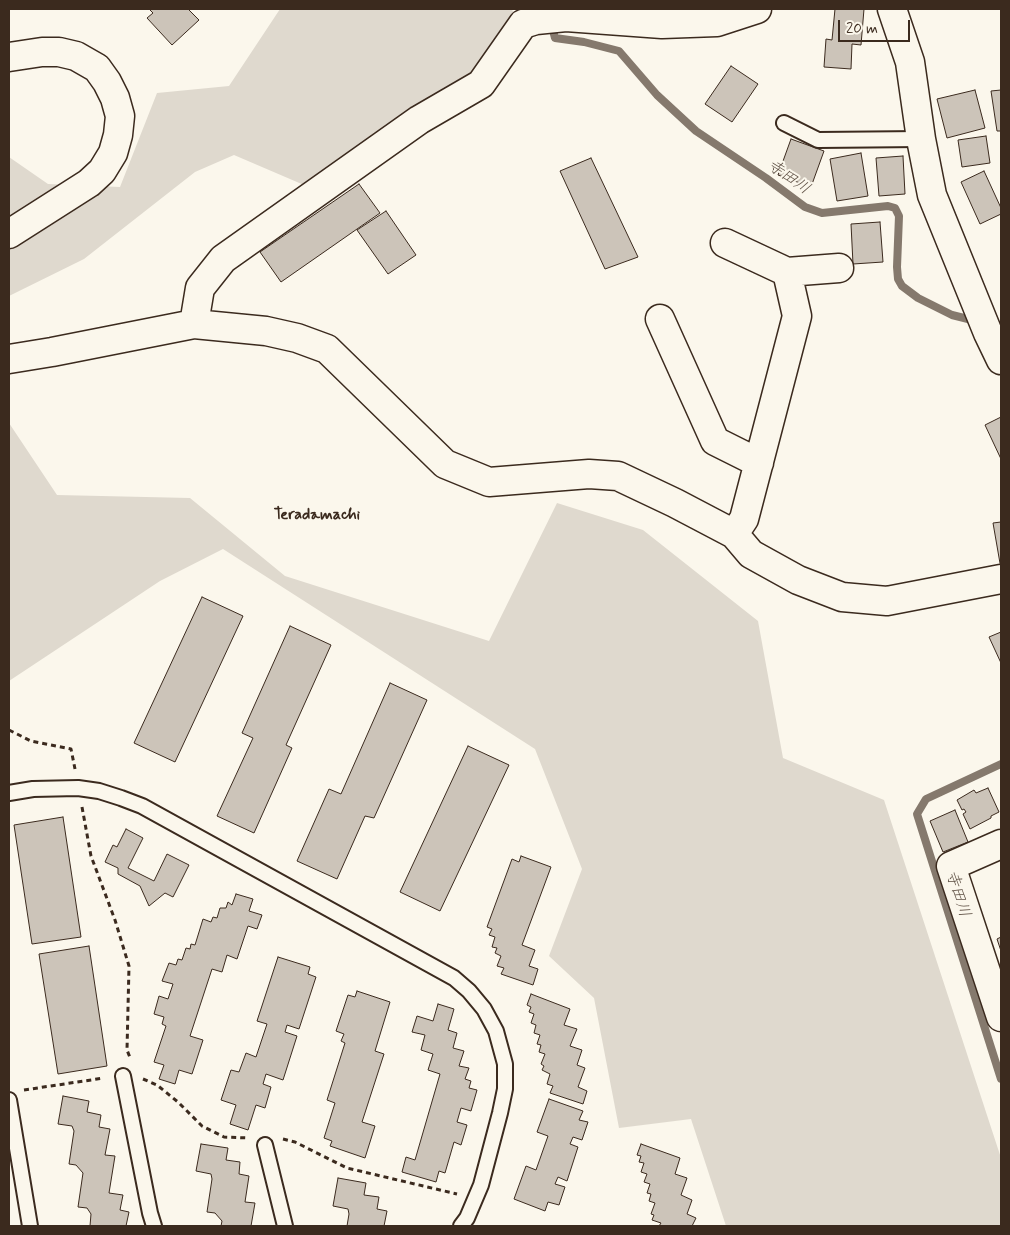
<!DOCTYPE html>
<html>
<head>
<meta charset="utf-8">
<style>
  body { margin:0 }
  #map { position:relative; width:1010px; height:1235px; overflow:hidden; background:#fbf7ec; font-family:Mynerve,sans-serif }
  canvas { display:block }
  .frame { position:absolute; inset:0; border:10px solid #3b2a1e; pointer-events:none }
  .scale { position:absolute; left:838px; top:20px; width:72px; height:22px; box-sizing:border-box; border:2px solid #3b2a1e; border-top:0; padding-left:6px; font-size:15px; line-height:18px; white-space:nowrap; color:#3b2a1e; -webkit-text-stroke:4px #fbf7ec; paint-order:stroke }
</style>
</head>
<body>
<div id="map">
<canvas width="1010" height="1235"></canvas>
<div class="frame"></div>
<div class="scale">20 m</div>
</div>
<script>
const ctx = document.querySelector('canvas').getContext('2d');
ctx.lineJoin = 'round';
function paint(path, color) { ctx.fillStyle = color; ctx.fill(path, 'evenodd'); }
const shape = rows => new Path2D(rows.map(r => 'M' + r).join(''));
function trace(path, color, width, dash) { ctx.strokeStyle = color; ctx.lineWidth = width; ctx.lineCap = dash ? 'butt' : 'round'; ctx.setLineDash(dash || []); ctx.stroke(path); }
function write(font, color, halo, rows, align = 'center') {
  ctx.font = font + ' Mynerve,"Klee One",sans-serif'; ctx.lineWidth = 4; ctx.setLineDash([]); ctx.textBaseline = 'middle'; ctx.strokeStyle = halo; ctx.fillStyle = color; for (const [text, x, y, turn = 0] of rows) {
    ctx.save(); ctx.translate(x, y); ctx.rotate((+turn || 0) * Math.PI / 180); ctx.textAlign = isNaN(turn) ? turn : align; if (halo) ctx.strokeText(text, 0, 0); ctx.fillText(text, 0, 0); ctx.restore();
  }
}
const green = shape([
  [280,9,512,9,514,15,471,74,304,185,234,155,195,172,84,259,9,296,9,157,48,184,120,187,157,93,229,86],
  [9,423,57,495,190,498,285,576,489,641,557,503,643,530,758,621,783,758,884,800,1001,1158,1001,1226,726,1226,691,1119,619,1128,594,998,549,956,582,869,535,749,223,549,160,581,9,681]
]);
const stream = shape([
  [551,23,555,38,584,42,619,51,657,95,696,131,766,178,805,207,822,213,888,206,895,208,899,216,897,267,898,279,902,286,918,298,952,315,976,321],
  [1001,764,926,799,917,814,1001,1079]
]);
const building = shape([
  [149,9,188,9,199,20,172,45,147,18,153,13,149,9],
  [835,9,864,9,861,45,852,44,851,69,824,67,826,39,832,40,835,9],
  [731,66,758,84,732,122,705,104,731,66],
  [975,90,985,128,947,138,937,99,975,90],
  [1001,90,1001,131,997,131,991,91,1001,90],
  [986,136,990,163,962,167,958,140,986,136],
  [791,139,824,151,811,187,778,175,791,139],
  [861,153,868,196,837,201,830,159,861,153],
  [903,156,905,194,879,196,876,158,903,156],
  [591,158,638,257,605,269,560,171,591,158],
  [984,171,1001,208,1001,214,980,224,961,182,984,171],
  [359,184,380,213,281,282,260,252,359,184],
  [386,211,416,255,388,274,357,230,386,211],
  [880,222,883,262,853,264,851,224,880,222],
  [1001,417,1001,459,985,425,1001,417],
  [1001,522,1001,569,993,523,1001,522],
  [202,597,243,616,175,762,134,743,202,597],
  [290,626,331,645,286,745,292,748,254,833,217,816,253,738,242,733,290,626],
  [1001,632,1001,663,989,637,1001,632],
  [390,683,427,700,374,818,365,816,337,879,297,861,329,789,341,794,390,683],
  [468,746,509,765,440,911,400,892,468,746],
  [988,788,999,812,991,816,991,818,970,829,963,814,966,812,964,809,962,810,957,800,974,790,976,793,988,788],
  [955,810,968,842,943,852,930,821,955,810],
  [63,817,81,937,32,944,14,825,63,817],
  [126,829,143,838,128,868,154,881,167,854,189,865,173,897,165,893,149,906,140,886,118,874,118,868,105,862,113,845,117,847,126,829],
  [521,856,551,867,522,945,535,950,529,966,538,969,533,985,501,974,504,968,497,966,501,956,495,953,497,948,492,947,495,937,489,935,492,929,487,927,512,859,519,862,521,856],
  [236,894,253,899,249,911,262,915,257,929,248,926,237,959,227,955,222,972,212,969,190,1036,203,1040,192,1074,179,1070,175,1084,159,1079,164,1065,154,1062,166,1026,162,1024,164,1017,154,1014,159,996,168,999,173,984,162,981,169,963,176,965,178,959,182,960,186,948,190,949,191,944,195,945,203,919,211,922,213,917,217,918,220,908,226,908,228,902,232,905,236,894],
  [1001,937,1001,951,997,939,1001,937],
  [89,946,107,1066,58,1074,39,954,89,946],
  [278,957,310,967,308,974,316,977,299,1029,287,1025,285,1032,297,1036,283,1080,266,1074,263,1084,271,1087,265,1108,256,1105,248,1130,230,1124,236,1105,221,1100,231,1070,239,1072,246,1053,256,1057,267,1024,257,1021,278,957],
  [357,991,390,1002,375,1051,384,1054,362,1122,375,1126,365,1158,330,1146,332,1141,324,1138,335,1103,327,1100,345,1043,341,1041,344,1034,336,1031,348,995,355,997,357,991],
  [531,994,570,1009,564,1025,577,1029,570,1046,582,1050,577,1065,585,1068,578,1087,587,1091,583,1104,550,1093,553,1086,547,1084,550,1074,542,1070,544,1066,541,1064,545,1054,539,1052,541,1045,537,1044,540,1035,534,1033,536,1025,531,1023,534,1014,529,1012,531,1007,527,1005,531,994],
  [438,1004,454,1009,448,1030,457,1033,453,1048,464,1051,459,1066,469,1068,465,1079,471,1081,469,1088,477,1090,471,1111,461,1108,457,1122,467,1125,461,1145,454,1142,445,1173,439,1171,436,1182,402,1172,406,1157,415,1160,440,1074,428,1070,433,1054,421,1050,425,1035,412,1032,417,1016,433,1021,438,1004],
  [63,1096,89,1101,87,1112,101,1115,99,1127,110,1129,105,1155,115,1156,109,1193,123,1195,120,1210,129,1212,126,1226,90,1226,91,1214,87,1208,78,1207,83,1173,76,1165,69,1164,74,1131,72,1126,58,1124,63,1096],
  [549,1099,583,1111,579,1120,588,1122,582,1140,573,1137,570,1144,578,1147,567,1181,558,1177,555,1184,565,1187,559,1205,548,1202,545,1211,514,1199,526,1166,536,1170,548,1136,537,1132,549,1099],
  [201,1144,228,1148,226,1160,240,1162,239,1174,249,1176,245,1202,255,1203,251,1226,221,1226,222,1221,215,1213,207,1212,212,1179,211,1174,196,1171,201,1144],
  [641,1144,680,1158,675,1174,687,1178,681,1195,692,1200,687,1214,696,1218,692,1226,659,1226,661,1223,652,1220,654,1215,651,1214,655,1203,649,1201,651,1194,647,1193,650,1184,644,1182,647,1174,641,1172,644,1163,639,1162,641,1156,637,1155,641,1144],
  [338,1178,366,1183,364,1195,379,1197,377,1209,387,1211,384,1226,347,1226,349,1214,348,1209,333,1206,338,1178]
]);
const path = shape([
  [9,730,31,741,71,749,75,769],
  [82,807,91,856,115,920,129,966,127,1050,131,1060],
  [143,1079,157,1085,178,1102,202,1126,224,1137,249,1138],
  [24,1090,104,1078],
  [283,1139,295,1142,347,1168,457,1194]
]);
const service = shape([
  [784,123,818,140,921,139],
  [9,793,33,789,78,788,99,791,121,798,142,806,454,978,469,991,484,1009,496,1031,505,1064,505,1089,500,1113,481,1185,467,1218,461,1226],
  [123,1076,150,1213,154,1226],
  [9,1100,30,1226],
  [265,1145,285,1226]
]);
const minor = shape([
  [9,57,42,52,59,52,76,56,97,68,107,82,115,98,120,116,118,135,113,153,102,171,89,183,9,234],
  [725,243,787,272,839,268],
  [660,319,715,441,759,463],
  [194,324,200,288,223,259,419,120,481,84,523,24,536,20,566,17,662,24,717,22,757,9],
  [9,359,52,352,194,324,266,331,297,338,327,349,445,464,489,482,589,474,618,476,675,503,734,534,751,554,798,580,842,597,887,601,1001,579],
  [734,534,744,519,797,316,787,272],
  [1001,844,951,866,1001,1017]
]);
const tertiary = shape([
  [892,9,910,62,921,139,932,195,988,333,1001,360]
]);
const waterNames = [
  ["寺田川",788,178,35],
  ["寺田川",957,894,72]
];
const neighbourhoodNames = [
  ["Teradamachi",317,516]
];
paint(green, '#dfd9ce');
trace(stream, '#85796d', 8);
paint(building, '#ccc4b9');
trace(building, '#3b2a1e', 1);
trace(service, '#3b2a1e', 18);
trace(minor, '#3b2a1e', 31);
trace(tertiary, '#3b2a1e', 31);
trace(path, '#3b2a1e', 3, [5, 4]);
trace(service, '#fbf7ec', 14);
trace(minor, '#fbf7ec', 28);
trace(tertiary, '#fbf7ec', 28);
write('italic 16px', '#605246', '#fbf7ec', waterNames);
write('bold 16px', '#3b2a1e', '#fbf7ec', neighbourhoodNames);
</script>
</body>
</html>
